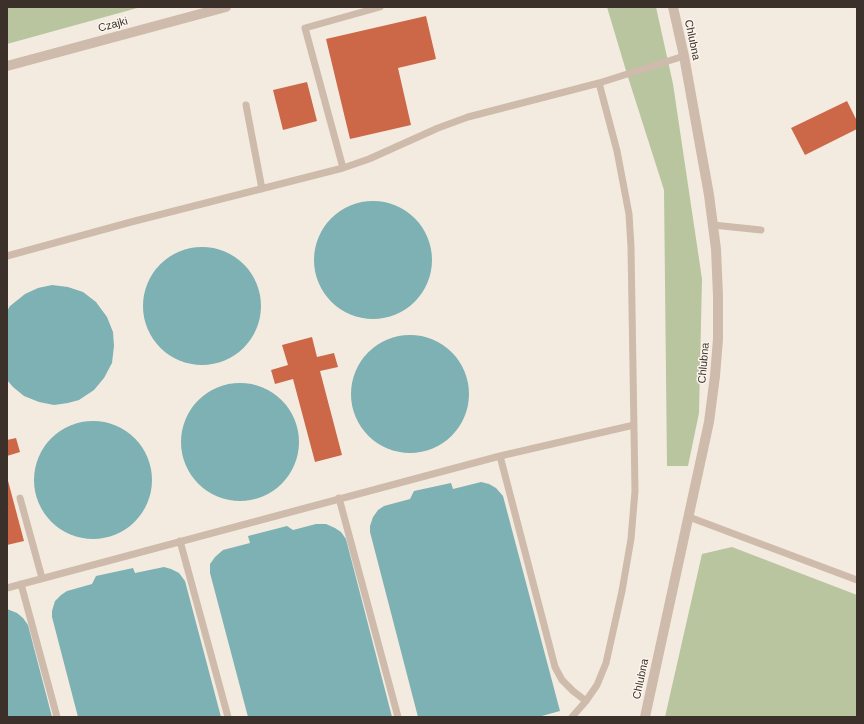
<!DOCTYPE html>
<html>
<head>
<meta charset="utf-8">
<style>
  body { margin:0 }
  #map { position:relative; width:864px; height:724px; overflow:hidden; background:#f4ebe0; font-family:Helvetica,sans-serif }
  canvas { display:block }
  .frame { position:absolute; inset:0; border:8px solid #3b302a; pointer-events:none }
</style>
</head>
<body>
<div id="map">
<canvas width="864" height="724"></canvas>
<div class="frame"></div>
</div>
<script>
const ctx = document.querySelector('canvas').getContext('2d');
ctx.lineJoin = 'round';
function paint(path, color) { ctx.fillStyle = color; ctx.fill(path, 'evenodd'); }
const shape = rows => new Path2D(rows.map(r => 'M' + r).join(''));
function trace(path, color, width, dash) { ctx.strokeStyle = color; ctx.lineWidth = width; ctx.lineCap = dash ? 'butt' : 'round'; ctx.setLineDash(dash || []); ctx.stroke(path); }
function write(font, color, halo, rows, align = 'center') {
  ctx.font = font + ' Helvetica,sans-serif'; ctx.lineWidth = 3; ctx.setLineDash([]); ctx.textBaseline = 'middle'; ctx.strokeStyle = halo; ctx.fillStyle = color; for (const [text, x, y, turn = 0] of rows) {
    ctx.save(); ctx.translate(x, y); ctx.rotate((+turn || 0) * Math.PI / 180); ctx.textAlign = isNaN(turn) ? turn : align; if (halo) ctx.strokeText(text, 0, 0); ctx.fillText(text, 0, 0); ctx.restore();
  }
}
const green = shape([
  [7,7,141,7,7,44],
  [607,7,656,7,673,84,702,279,699,413,688,466,667,466,664,190,627,74],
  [732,547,857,595,857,717,665,717,702,554]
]);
const water = shape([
  '314 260a59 59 0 1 1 118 0a59 59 0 1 1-118 0Z',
  '143 306a59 59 0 1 1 118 0a59 59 0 1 1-118 0Z',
  [52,285,68,287,83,292,96,302,107,317,113,332,114,346,112,363,104,378,94,390,79,400,68,403,54,405,39,402,24,396,13,387,7,380,7,311,10,306,25,294,38,288],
  '351 394a59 59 0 1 1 118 0a59 59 0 1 1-118 0Z',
  '181 442a59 59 0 1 1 118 0a59 59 0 1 1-118 0Z',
  '34 480a59 59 0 1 1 118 0a59 59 0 1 1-118 0Z',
  [481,482,489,484,496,488,503,496,560,711,538,717,418,717,370,532,370,526,373,517,378,510,384,506,410,499,414,491,451,483,453,489],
  [316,524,326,524,335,528,341,532,346,539,392,717,248,717,210,573,210,564,215,557,223,550,250,543,248,536,287,526,293,530],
  [164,567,171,569,179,573,185,581,221,717,78,717,52,617,52,611,55,601,61,595,67,591,92,584,96,576,133,568,135,573],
  [7,609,17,613,23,618,28,625,52,717,7,717]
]);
const building = shape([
  [426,16,436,59,398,68,411,125,350,139,326,39],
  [307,82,317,121,283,130,273,90],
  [847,101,857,121,857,129,805,155,791,128],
  [312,337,317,357,334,353,338,367,320,371,342,455,315,462,293,379,275,384,271,370,288,365,282,345],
  [16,438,20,452,7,456,7,440],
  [7,477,24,541,7,545]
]);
const lane = shape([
  [246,105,262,189],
  [343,168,305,28,380,7],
  [713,225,761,230],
  [7,256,131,222,343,168,369,159,438,128,468,117,599,83,684,56],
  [500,456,555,667,562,680,573,691,586,701],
  [20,498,42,578],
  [339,498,398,717],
  [689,517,857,580],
  [180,541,228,717],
  [21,584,57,717],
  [7,588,500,456,634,425],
  [572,717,586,701,597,685,606,663,622,591,631,539,635,491,631,247,629,214,617,151,599,83]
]);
const street = shape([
  [7,66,226,7],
  [645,717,709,422,715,376,718,339,718,296,716,249,709,195,684,56,673,7]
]);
const streetNames = [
  ["Czajki",113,25,-15],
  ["Chlubna",692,40,78],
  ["Chlubna",704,363,-85],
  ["Chlubna",641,679,-78]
];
paint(green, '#b8c59f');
paint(water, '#7db1b3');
paint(building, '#cc6747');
trace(lane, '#cebbab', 7);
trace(street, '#cebbab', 10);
write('11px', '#3b302a', '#fbf5ed', streetNames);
</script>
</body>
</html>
